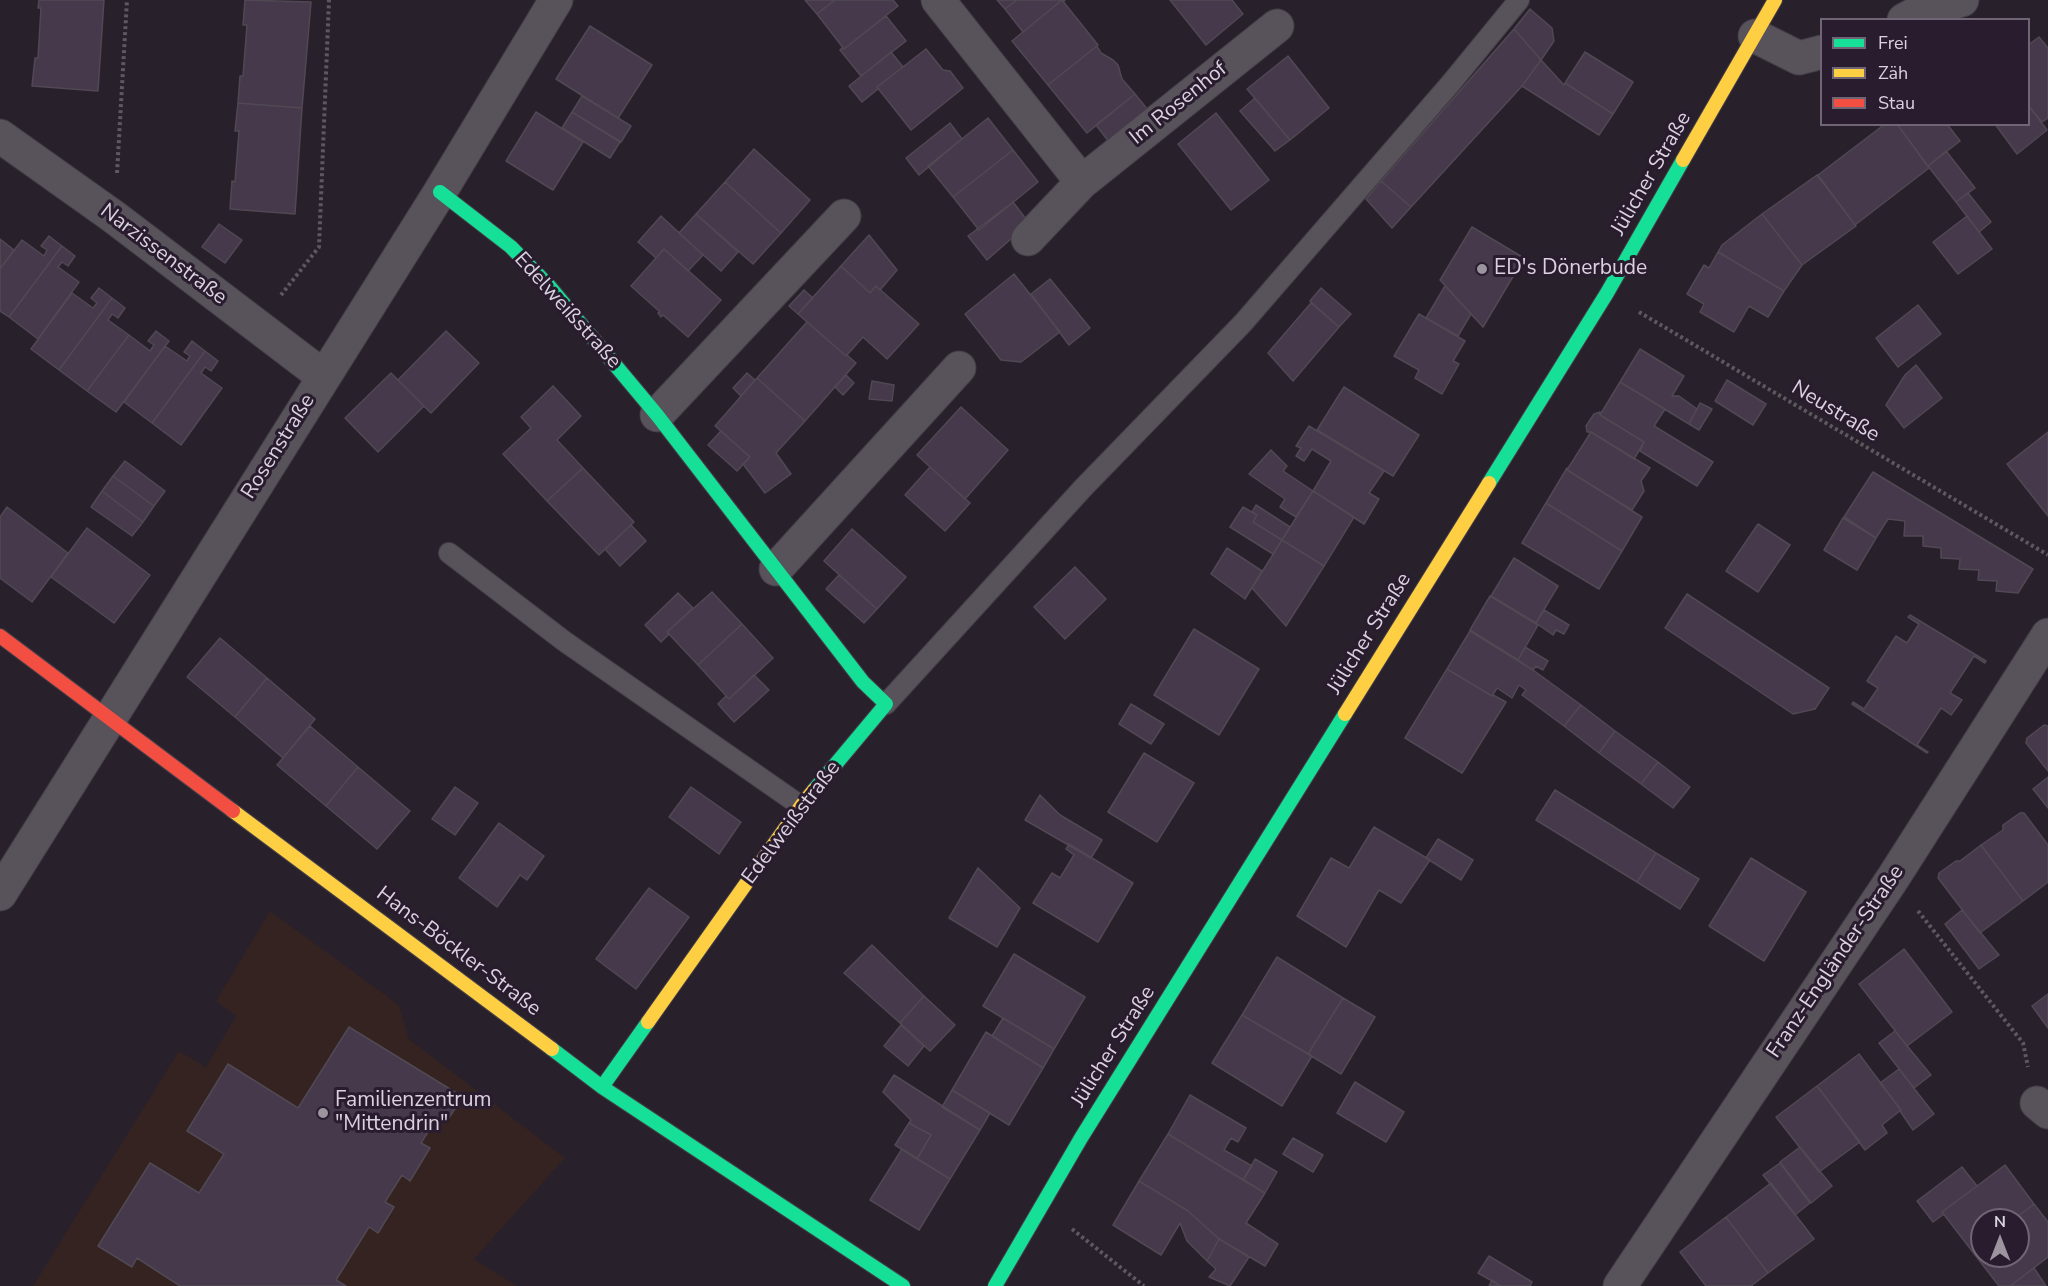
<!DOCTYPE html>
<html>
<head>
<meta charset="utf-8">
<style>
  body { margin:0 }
  #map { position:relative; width:2048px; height:1286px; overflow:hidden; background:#28202b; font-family:"Nunito Sans",sans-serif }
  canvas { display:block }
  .legend { position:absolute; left:1820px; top:18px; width:210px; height:108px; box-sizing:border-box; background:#291c2f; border:2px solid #706575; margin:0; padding:8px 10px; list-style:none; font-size:18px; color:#dad2de }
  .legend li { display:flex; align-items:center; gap:12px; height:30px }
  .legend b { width:30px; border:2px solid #706575 }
  .north { position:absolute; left:1970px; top:1208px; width:60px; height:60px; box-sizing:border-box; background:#291c2f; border:2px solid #706575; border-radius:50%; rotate:0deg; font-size:16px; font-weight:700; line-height:24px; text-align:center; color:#dad2de }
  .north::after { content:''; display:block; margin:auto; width:21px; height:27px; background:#9c949f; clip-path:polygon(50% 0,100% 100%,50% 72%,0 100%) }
</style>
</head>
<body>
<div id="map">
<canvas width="2048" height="1286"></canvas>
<ul class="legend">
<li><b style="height:8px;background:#16e098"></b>Frei</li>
<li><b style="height:8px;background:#ffcf43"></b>Zäh</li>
<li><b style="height:8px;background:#f24e42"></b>Stau</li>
</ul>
<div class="north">N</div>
</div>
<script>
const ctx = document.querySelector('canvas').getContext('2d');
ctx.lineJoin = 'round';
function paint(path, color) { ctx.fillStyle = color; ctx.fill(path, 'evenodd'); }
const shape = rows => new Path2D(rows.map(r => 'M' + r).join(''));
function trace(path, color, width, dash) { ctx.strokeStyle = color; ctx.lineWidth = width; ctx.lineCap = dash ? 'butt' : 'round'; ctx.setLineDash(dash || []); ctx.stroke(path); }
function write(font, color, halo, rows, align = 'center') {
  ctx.font = font + ' "Nunito Sans",sans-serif'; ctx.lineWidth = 6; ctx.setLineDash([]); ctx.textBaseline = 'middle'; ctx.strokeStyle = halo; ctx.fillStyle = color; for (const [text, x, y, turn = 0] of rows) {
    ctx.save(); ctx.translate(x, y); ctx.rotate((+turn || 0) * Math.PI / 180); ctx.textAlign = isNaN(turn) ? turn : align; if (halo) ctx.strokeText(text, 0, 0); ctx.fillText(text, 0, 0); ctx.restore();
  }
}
const industrial = shape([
  [270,911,399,1005,409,1039,565,1158,474,1259,517,1286,33,1286,179,1051,206,1067,236,1016,216,1001]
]);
const building = shape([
  [39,0,104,0,98,91,32,86,35,58,38,58,41,8,38,8,39,0],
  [245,0,311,2,302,108,238,103,240,76,243,76,247,25,243,25,245,0],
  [805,0,835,0,817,14,805,0],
  [835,0,893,0,898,6,844,49,817,14,835,0],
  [997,0,1017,0,1005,9,997,0],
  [1017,0,1065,0,1063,2,1062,0,1023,32,1005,9,1017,0],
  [1062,0,1098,45,1048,85,1012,41,1062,0],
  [1170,0,1232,0,1243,14,1206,45,1170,0],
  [1530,9,1552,28,1554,41,1541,60,1514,29,1530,9],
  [886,16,906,41,861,76,840,50,843,47,844,49,886,16],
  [590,26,652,65,618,118,556,79,590,26],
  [1514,29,1541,60,1522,86,1411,207,1381,181,1514,29],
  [2039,37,2048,48,2048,118,2042,122,2028,105,2028,45,2039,37],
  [1097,46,1101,53,1113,60,1118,65,1122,79,1135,94,1087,133,1048,85,1097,46],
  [926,49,943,70,950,71,963,88,911,130,877,87,926,49],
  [891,52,903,67,877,87,878,89,862,102,849,86,891,52],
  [1585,52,1633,82,1613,114,1565,83,1585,52],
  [1288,56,1329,108,1290,140,1247,89,1288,56],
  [1541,60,1564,85,1565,83,1613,114,1599,135,1522,86,1541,60],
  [1135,94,1148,110,1109,142,1096,125,1135,94],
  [582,96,631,126,621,142,572,112,582,96],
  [1255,98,1290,140,1275,151,1240,111,1255,98],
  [238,103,302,108,295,214,230,209,232,181,235,182,239,131,235,131,238,103],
  [2028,105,2047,130,2017,154,1995,124,2028,124,2028,105],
  [536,112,583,142,553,190,506,161,536,112],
  [572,112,620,142,610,158,562,128,572,112],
  [1216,113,1269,180,1231,210,1178,144,1216,113],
  [988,118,1013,150,953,197,928,166,988,118],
  [950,123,962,139,919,175,906,158,950,123],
  [1885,124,1897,124,1929,168,1855,225,1818,175,1885,124],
  [1897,124,1947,124,1960,141,1928,166,1897,124],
  [754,149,810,200,781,233,725,182,754,149],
  [1013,150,1038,182,979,230,953,197,1013,150],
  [1946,151,1975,188,1956,202,1928,166,1946,151],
  [1817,175,1856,226,1802,265,1762,214,1817,175],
  [1381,181,1411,207,1392,228,1366,199,1381,181],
  [725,182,781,233,753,264,696,214,725,182],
  [1968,193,1991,222,1979,232,1956,202,1968,193],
  [1013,202,1029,223,987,260,968,236,1013,202],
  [696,214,738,252,721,271,679,233,696,214],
  [1762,214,1802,265,1784,291,1718,252,1722,245,1762,214],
  [661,216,703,255,688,271,664,249,656,258,638,242,661,216],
  [1967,216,1992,249,1958,274,1933,242,1967,216],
  [219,224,242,240,225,263,202,247,219,224],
  [1472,227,1524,258,1483,327,1440,280,1472,227],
  [869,235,897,270,880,290,876,286,870,293,841,266,869,235],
  [49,236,62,246,9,317,0,311,0,269,22,240,44,256,47,250,41,246,49,236],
  [0,239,14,250,0,269,0,239],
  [62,246,75,256,68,266,62,262,58,267,79,282,38,339,9,317,62,246],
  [664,249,721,300,688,337,663,315,661,317,658,313,660,312,631,286,664,249],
  [1718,252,1784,291,1768,317,1749,306,1734,332,1700,312,1704,304,1687,294,1704,265,1709,268,1718,252],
  [841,266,870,293,876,286,919,324,887,359,863,337,846,356,798,314,841,266],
  [1014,274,1060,332,1021,362,1001,360,965,314,1014,274],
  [1050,279,1090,328,1069,345,1031,294,1050,279],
  [1445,286,1471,314,1458,336,1426,318,1445,286],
  [99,288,112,298,59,370,31,349,72,293,93,308,97,303,91,298,99,288],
  [1321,288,1351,314,1339,327,1310,301,1321,288],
  [804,290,813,298,798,314,789,306,804,290],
  [112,298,125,308,118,318,112,314,108,320,129,335,87,391,59,370,112,298],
  [1311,303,1339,327,1293,381,1268,353,1311,303],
  [1918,305,1941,334,1898,367,1876,338,1918,305],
  [1419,314,1465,341,1453,361,1459,364,1442,394,1415,378,1419,370,1394,356,1419,314],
  [807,322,846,356,847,355,856,363,805,421,757,378,807,322],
  [156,331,169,341,116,412,87,391,129,335,150,351,154,345,148,341,156,331],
  [446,331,479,363,431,413,398,380,446,331],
  [192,341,205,351,152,423,124,402,165,346,187,361,190,356,184,352,192,341],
  [1640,349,1684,376,1672,396,1679,396,1697,409,1689,424,1620,382,1640,349],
  [205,351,218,361,211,371,205,367,201,373,222,388,181,445,152,423,205,351],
  [1916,365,1942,398,1904,428,1886,405,1905,375,1916,365],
  [391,373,424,406,378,452,345,418,391,373],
  [747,373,755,380,741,396,733,388,747,373],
  [846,375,854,383,843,395,835,387,846,375],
  [757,378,805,421,776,453,791,474,765,493,743,464,750,457,715,426,757,378],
  [1727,380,1766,404,1753,425,1715,401,1727,380],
  [872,381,894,385,892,401,869,399,872,381],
  [1620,382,1665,409,1654,426,1713,462,1697,486,1640,451,1644,442,1600,415,1620,382],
  [553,386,581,416,557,440,583,468,547,501,503,454,531,428,521,417,553,386],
  [1344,387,1419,435,1393,476,1317,430,1344,387],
  [1700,403,1712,409,1699,430,1689,424,1700,403],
  [961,407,1008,450,965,499,917,455,961,407],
  [1600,412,1600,415,1644,442,1634,459,1591,432,1587,432,1586,426,1594,414,1600,412],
  [1309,426,1384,471,1369,493,1379,499,1364,524,1313,491,1331,461,1312,449,1304,461,1296,456,1301,448,1296,446,1309,426],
  [721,431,750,457,737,471,708,445,721,431],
  [1591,432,1650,468,1641,481,1644,491,1632,510,1567,470,1591,432],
  [2048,432,2048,516,2007,464,2048,432],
  [1271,450,1287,466,1283,471,1313,491,1296,517,1280,507,1285,499,1249,474,1271,450],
  [125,461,165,491,154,506,113,476,125,461],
  [930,467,970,503,945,531,905,495,930,467],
  [583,468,634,522,599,555,547,501,583,468],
  [1567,468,1567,470,1642,517,1622,551,1546,503,1567,468],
  [1873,472,2033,569,2018,593,1996,591,1997,581,1978,580,1979,570,1959,569,1960,559,1941,558,1941,548,1923,546,1923,536,1904,536,1905,521,1888,519,1876,538,1844,517,1873,472],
  [113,476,154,506,143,522,102,491,113,476],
  [102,491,143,522,132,536,91,507,102,491],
  [1313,491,1354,517,1324,566,1282,540,1313,491],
  [1546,503,1622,551,1599,589,1522,543,1546,503],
  [1256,505,1290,527,1282,540,1253,522,1257,515,1252,512,1256,505],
  [7,507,68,553,32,602,0,578,0,517,7,507],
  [1243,507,1257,515,1253,522,1282,540,1273,554,1230,527,1243,507],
  [1843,518,1876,538,1857,570,1824,550,1843,518],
  [1758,524,1790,545,1758,592,1726,571,1758,524],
  [631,525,646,541,620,566,605,549,631,525],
  [87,528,150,575,114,623,51,577,87,528],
  [852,529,906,577,877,609,824,561,852,529],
  [1282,540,1324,566,1286,626,1252,588,1282,540],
  [1227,548,1262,571,1245,599,1211,574,1227,548],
  [1514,558,1558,586,1536,623,1491,596,1514,558],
  [1075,567,1106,599,1065,639,1034,607,1075,567],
  [839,575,877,609,864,623,826,589,839,575],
  [712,592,742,624,698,665,667,632,712,592],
  [678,593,693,608,667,632,669,634,661,642,645,625,678,593],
  [1687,594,1829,688,1815,709,1793,714,1665,628,1687,594],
  [1490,596,1538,625,1518,660,1470,630,1490,596],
  [1544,610,1569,625,1564,634,1556,630,1553,635,1536,623,1544,610],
  [1910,615,1986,661,1985,663,1974,656,1950,693,1962,700,1951,715,1941,708,1917,745,1928,752,1927,753,1852,704,1853,702,1864,709,1878,688,1867,681,1896,636,1907,643,1919,624,1908,617,1910,615],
  [742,624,773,658,729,699,698,665,742,624],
  [1194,629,1259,669,1219,735,1154,695,1194,629],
  [1470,631,1533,670,1581,705,1564,726,1522,695,1526,690,1519,685,1512,698,1497,688,1492,696,1447,669,1470,631],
  [220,638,267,678,235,717,187,677,220,638],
  [1525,647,1548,661,1543,670,1536,666,1533,670,1518,660,1525,647],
  [1447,669,1492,696,1493,695,1506,702,1462,773,1405,738,1447,669],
  [754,675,769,690,734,722,718,704,726,696,729,699,754,675],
  [267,678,315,719,283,758,235,717,267,678],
  [1131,704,1164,724,1151,744,1119,724,1131,704],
  [1581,705,1615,731,1599,753,1564,726,1581,705],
  [2044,725,2048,726,2048,771,2026,743,2027,738,2044,725],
  [310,726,358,767,326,806,277,765,310,726],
  [1615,731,1658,762,1641,784,1599,753,1615,731],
  [1144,753,1194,783,1157,842,1108,812,1144,753],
  [1658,762,1690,787,1673,808,1641,784,1658,762],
  [358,767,410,811,377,849,326,806,358,767],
  [2048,777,2048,808,2033,789,2048,777],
  [455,787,478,803,455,835,432,819,455,787],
  [691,787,741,822,719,854,669,817,691,787],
  [1555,790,1656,853,1637,882,1536,820,1555,790],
  [1040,795,1060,815,1102,840,1091,858,1025,820,1040,795],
  [2020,813,2024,813,2048,845,2048,882,2023,901,1981,845,2003,830,2003,825,2020,813],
  [499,823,544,856,527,880,520,875,497,907,459,878,499,823],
  [1374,827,1430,860,1401,903,1379,890,1346,947,1297,916,1331,858,1349,868,1374,827],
  [1438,839,1473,860,1461,880,1426,858,1438,839],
  [1069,844,1133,883,1098,942,1033,903,1052,873,1060,878,1074,855,1066,849,1069,844],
  [1981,845,2023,901,1980,933,1938,878,1939,873,1956,861,1960,861,1981,845],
  [1656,853,1699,879,1680,909,1637,882,1656,853],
  [1751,858,1806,892,1764,961,1709,926,1751,858],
  [978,868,1020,908,997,947,949,918,978,868],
  [649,888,689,917,636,989,596,959,649,888],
  [1962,910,1999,955,1979,969,1945,924,1962,910],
  [872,945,924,996,900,1023,844,973,872,945],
  [1904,949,1952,1012,1907,1046,1859,984,1904,949],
  [1014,954,1085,997,1054,1049,983,1006,1014,954],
  [1277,957,1343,998,1308,1054,1242,1015,1277,957],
  [2048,994,2048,1028,2032,1006,2048,994],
  [924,996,955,1025,930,1051,900,1023,924,996],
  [1343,998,1375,1017,1341,1074,1308,1054,1343,998],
  [1242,1015,1312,1056,1282,1106,1212,1063,1242,1015],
  [1003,1018,1054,1049,1043,1068,992,1036,1003,1018],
  [901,1025,924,1046,908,1066,884,1046,901,1025],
  [349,1027,463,1097,446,1122,438,1116,421,1143,430,1148,410,1181,402,1175,385,1202,394,1207,378,1233,369,1227,336,1280,346,1286,180,1286,137,1258,132,1267,98,1246,150,1163,199,1193,224,1154,187,1131,228,1064,298,1108,349,1027],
  [1895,1031,1931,1075,1914,1088,1879,1043,1895,1031],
  [986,1032,1043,1068,1009,1125,952,1090,986,1032],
  [1859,1054,1901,1110,1882,1125,1887,1133,1865,1150,1817,1086,1859,1054],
  [1899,1069,1934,1114,1913,1130,1900,1111,1901,1110,1880,1083,1899,1069],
  [894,1075,980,1130,950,1179,917,1159,931,1135,909,1123,911,1120,883,1092,894,1075],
  [1355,1082,1404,1112,1386,1142,1337,1113,1355,1082],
  [1817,1086,1860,1142,1819,1172,1776,1117,1817,1086],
  [952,1090,990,1113,980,1130,942,1107,952,1090],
  [1190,1095,1246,1128,1238,1142,1231,1138,1224,1150,1252,1166,1243,1180,1168,1134,1190,1095],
  [909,1123,931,1135,917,1159,895,1145,909,1123],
  [1168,1134,1265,1193,1246,1223,1278,1244,1265,1266,1219,1239,1188,1211,1139,1181,1168,1134],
  [1293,1138,1323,1155,1313,1172,1283,1154,1293,1138],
  [1800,1147,1832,1186,1811,1203,1780,1162,1800,1147],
  [902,1149,950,1179,919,1230,870,1200,902,1149],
  [1255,1159,1277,1172,1265,1193,1243,1180,1255,1159],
  [1780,1163,1810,1203,1795,1215,1763,1175,1780,1163],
  [2005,1165,2034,1204,2013,1220,1982,1220,1982,1244,1972,1251,1942,1212,2005,1165],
  [1962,1167,1977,1186,1942,1212,1944,1214,1933,1222,1917,1201,1962,1167],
  [1139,1181,1188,1211,1219,1239,1207,1261,1187,1241,1180,1223,1161,1255,1113,1225,1139,1181],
  [1771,1183,1814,1239,1768,1273,1726,1217,1771,1183],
  [2034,1204,2048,1222,2048,1257,2010,1286,1999,1286,1972,1251,1982,1244,1982,1256,2018,1256,2018,1220,2013,1220,2034,1204],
  [1726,1217,1768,1273,1751,1286,1706,1286,1680,1252,1726,1217],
  [1219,1239,1249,1257,1230,1286,1209,1277,1216,1269,1207,1261,1219,1239],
  [1489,1256,1532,1282,1530,1286,1501,1286,1478,1273,1489,1256],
  [2034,1268,2046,1286,2010,1286,2034,1268],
  [1492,1280,1501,1286,1489,1286,1492,1280]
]);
const path = shape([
  [117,173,127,0],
  [281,295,319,247,329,0],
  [1639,312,2048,555],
  [1918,911,2023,1043,2028,1067],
  [1072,1229,1144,1286]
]);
const lane = shape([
  [449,553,564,641,801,806],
  [886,704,1083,488,1243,323,1451,83,1519,0]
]);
const street = shape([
  [938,0,1082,182],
  [1904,20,1917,13,1962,0],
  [1755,36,1799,58,1822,52],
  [0,136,114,217,323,376],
  [1028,239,1082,182,1277,26],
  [657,415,844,216],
  [776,569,959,368],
  [0,894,440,192,556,0],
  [2037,1103,2048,1112],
  [1620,1286,1893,878,2048,635]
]);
const fast = shape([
  [440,192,511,247,549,286,657,415,863,682,886,704,814,790],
  [1489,483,1607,293,1683,160],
  [552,1049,602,1087,903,1286],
  [602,1087,648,1022],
  [995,1286,1081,1138,1345,714]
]);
const slow = shape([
  [1683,160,1775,0],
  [1345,714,1489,483],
  [233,811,552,1049],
  [648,1022,801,806,814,790]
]);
const jam = shape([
  [0,636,233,811]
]);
const markers = [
  [1482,269,6,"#9c949f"],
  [323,1113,6,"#9c949f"]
];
const streetNames = [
  ["Im Rosenhof",1179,104,-39],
  ["Jülicher Straße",1652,174,-60],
  ["Narzissenstraße",163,255,37],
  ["Edelweißstraße",567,311,48],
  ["Neustraße",1835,412,31],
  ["Rosenstraße",279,447,-58],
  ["Jülicher Straße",1370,634,-58],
  ["Edelweißstraße",792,823,-53],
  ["Hans-Böckler-Straße",458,952,37],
  ["Franz-Engländer-Straße",1836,962,-56],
  ["Jülicher Straße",1114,1047,-58]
];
const poiNames = [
  ["ED's Dönerbude",1494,269],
  ["Familienzentrum",335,1101],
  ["\"Mittendrin\"",335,1125]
];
paint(industrial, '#342321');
paint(building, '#46394b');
trace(building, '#504953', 1.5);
trace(lane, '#443e47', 22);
trace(street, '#443e47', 35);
trace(fast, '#443e47', 16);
trace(slow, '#443e47', 16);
trace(jam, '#443e47', 16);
trace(path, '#5e5961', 4, [3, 3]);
trace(lane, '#58535b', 20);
trace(street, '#58535b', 33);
trace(fast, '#16e098', 14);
trace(slow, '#ffcf43', 14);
trace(jam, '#f24e42', 14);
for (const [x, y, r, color] of markers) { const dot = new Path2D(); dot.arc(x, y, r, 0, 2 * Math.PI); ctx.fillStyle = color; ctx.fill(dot); trace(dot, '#291c2f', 2); }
write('21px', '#dad2de', '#291c2f', streetNames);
write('21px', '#dad2de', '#291c2f', poiNames, 'left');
</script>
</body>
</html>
